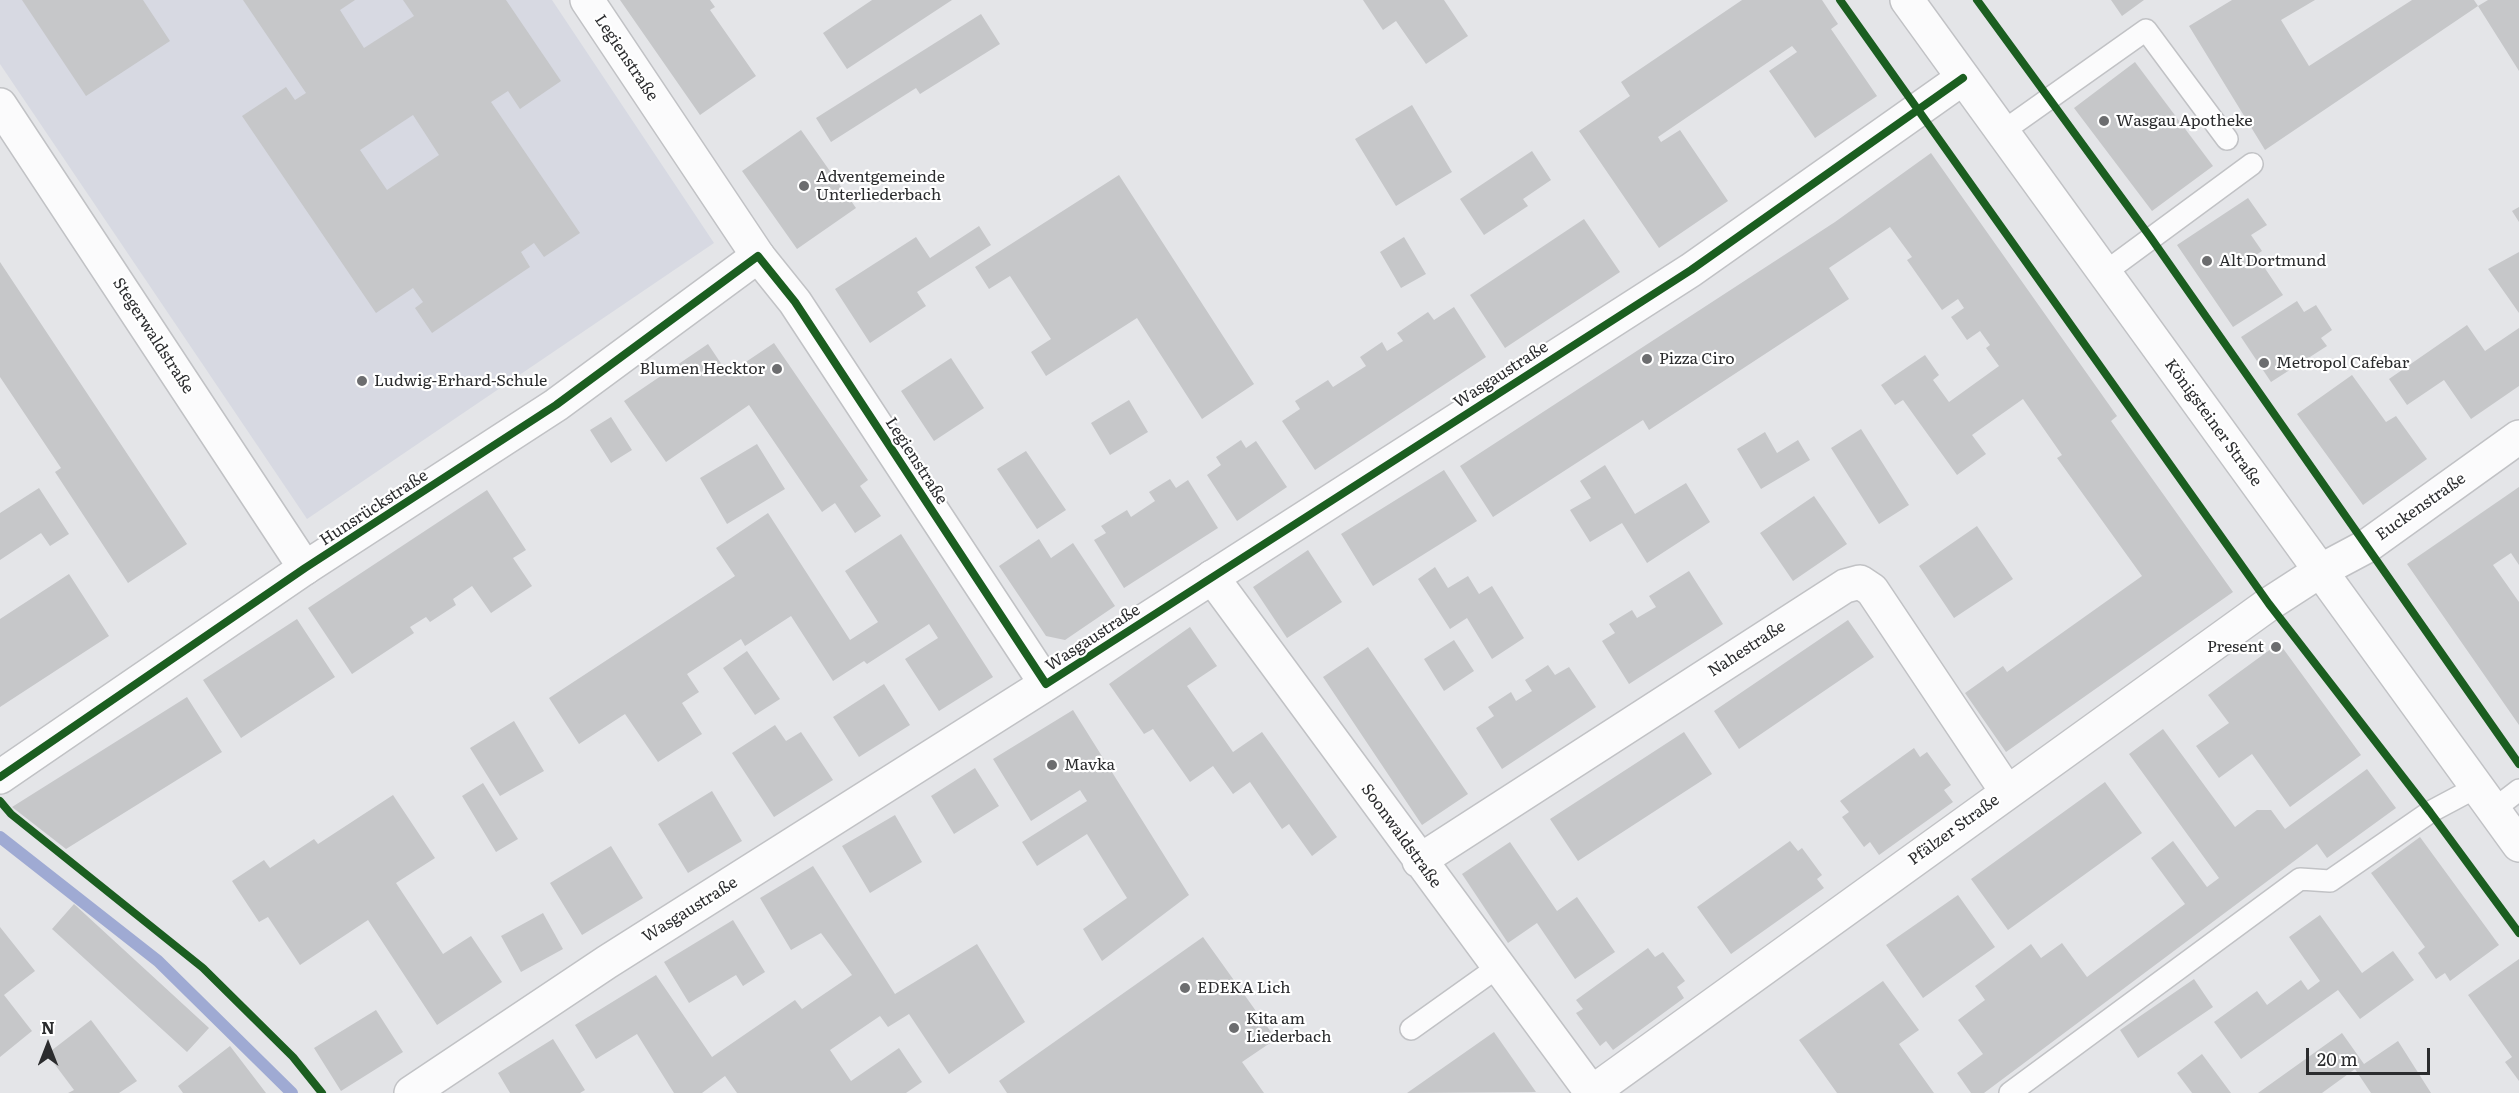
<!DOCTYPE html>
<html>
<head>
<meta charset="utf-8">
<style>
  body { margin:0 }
  #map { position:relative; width:2519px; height:1093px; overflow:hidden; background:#e4e5e8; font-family:Literata,serif }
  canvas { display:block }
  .north { position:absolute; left:18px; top:1015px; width:60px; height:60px; -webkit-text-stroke:4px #fff; paint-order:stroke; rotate:0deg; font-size:16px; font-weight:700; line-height:24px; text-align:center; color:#2b2c2e }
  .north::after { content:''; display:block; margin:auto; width:21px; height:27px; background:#2b2c2e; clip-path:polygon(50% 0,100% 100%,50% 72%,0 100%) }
  .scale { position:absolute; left:2306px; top:1048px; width:124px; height:27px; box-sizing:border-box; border:3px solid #2b2c2e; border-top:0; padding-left:8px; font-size:18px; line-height:21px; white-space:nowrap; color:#2b2c2e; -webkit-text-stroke:4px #fff; paint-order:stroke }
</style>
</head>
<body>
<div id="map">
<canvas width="2519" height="1093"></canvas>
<div class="north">N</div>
<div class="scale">20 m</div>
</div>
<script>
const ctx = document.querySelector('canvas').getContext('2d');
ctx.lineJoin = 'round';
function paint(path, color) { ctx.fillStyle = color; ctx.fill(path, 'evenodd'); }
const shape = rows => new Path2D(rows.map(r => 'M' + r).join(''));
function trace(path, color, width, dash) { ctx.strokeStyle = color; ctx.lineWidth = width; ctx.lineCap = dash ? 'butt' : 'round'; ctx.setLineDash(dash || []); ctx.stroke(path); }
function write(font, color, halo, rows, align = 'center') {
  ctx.font = font + ' Literata,serif'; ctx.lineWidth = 4.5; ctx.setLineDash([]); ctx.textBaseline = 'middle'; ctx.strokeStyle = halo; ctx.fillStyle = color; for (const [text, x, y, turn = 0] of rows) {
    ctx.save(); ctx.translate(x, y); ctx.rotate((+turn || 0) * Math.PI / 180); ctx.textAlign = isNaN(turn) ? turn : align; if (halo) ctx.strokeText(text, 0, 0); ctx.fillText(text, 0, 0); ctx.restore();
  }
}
const built = shape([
  [0,0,552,0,714,243,307,519,0,64]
]);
const stream = shape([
  [0,837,158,961,292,1093]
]);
const building = shape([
  [22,0,143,0,170,41,86,96],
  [243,0,355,0,340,10,364,48,414,16,403,0,506,0,561,81,520,109,508,91,491,102,580,233,544,257,534,243,521,252,530,267,432,333,415,308,423,302,413,288,376,313,242,116,286,87,295,100,306,93],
  [413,115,439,155,387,190,360,150],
  [620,0,710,0,715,7,710,10,756,76,700,115],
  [872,0,952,0,847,69,823,33],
  [1363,0,1444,0,1468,36,1426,64,1396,21,1383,30],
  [1742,0,1822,0,1838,24,1831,29,1877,96,1815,138,1769,71,1797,52,1792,46,1658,137,1661,142,1680,130,1728,201,1659,248,1579,131,1630,96,1621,82],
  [2111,0,2144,0,2122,16],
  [2232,0,2315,0,2281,20,2309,66,2412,0,2474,0,2478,6,2265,150,2189,26],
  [2488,0,2519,0,2519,71,2478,6],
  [981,14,1000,44,920,94,916,88,831,142,816,118],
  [2135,62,2213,166,2152,211,2074,108],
  [1412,105,1452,172,1396,206,1355,139],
  [801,130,856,208,797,249,742,171],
  [1532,151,1551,180,1523,199,1528,206,1484,235,1460,199],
  [1931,153,2117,416,2111,421,2233,592,2006,752,1965,693,2003,666,2007,672,2142,576,2057,458,2062,455,2023,399,1972,435,1986,454,1957,475,1903,400,1895,405,1881,385,1925,355,1939,375,1933,380,1949,402,1999,366,1986,348,1990,345,1980,331,1967,340,1951,317,1964,308,1958,299,1942,310,1907,260,1912,257,1890,227,1829,268,1849,299,1649,430,1643,420,1493,517,1460,466,1835,222],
  [1119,175,1254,384,1202,419,1137,318,1046,376,1031,352,1051,339,1010,276,989,289,975,267],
  [2248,198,2267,225,2251,235,2262,251,2256,255,2283,295,2233,327,2177,245],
  [2519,207,2519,222,2512,211],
  [1584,219,1620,272,1505,348,1470,295],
  [979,226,991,245,917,292,926,306,870,343,835,289,916,237,930,258],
  [1404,237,1426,274,1401,288,1380,252],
  [2519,252,2519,313,2488,269],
  [0,262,187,544,128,583,55,472,61,468,0,377],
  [2297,301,2304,312,2316,305,2332,330,2321,338,2327,346,2271,382,2241,337],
  [1454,307,1486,357,1315,470,1282,421,1300,409,1295,401,1328,380,1333,387,1366,366,1360,357,1382,342,1387,351,1403,341,1397,333,1428,312,1434,320],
  [2467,325,2485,351,2519,328,2519,386,2471,419,2444,380,2407,405,2389,379],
  [774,343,868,480,860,486,881,516,855,533,835,503,822,512,749,405,666,462,624,401,708,344,728,374],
  [951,358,984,408,934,441,901,391],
  [2352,375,2386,422,2396,416,2427,459,2363,505,2297,414],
  [1129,400,1148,432,1110,455,1091,423],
  [611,417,632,450,611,463,590,430],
  [1861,429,1909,505,1879,524,1831,448],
  [1765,432,1777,453,1798,440,1810,460,1761,489,1737,449],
  [1241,440,1246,448,1256,441,1287,487,1237,521,1207,475,1221,465,1216,457],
  [757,444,785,489,727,524,700,478],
  [1026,451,1066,510,1037,529,997,469],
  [1605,465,1635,514,1686,483,1710,522,1647,563,1622,523,1590,542,1570,510,1591,498,1580,481],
  [1444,470,1477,521,1373,586,1341,534],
  [1170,479,1176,488,1188,480,1218,528,1124,588,1094,540,1106,533,1101,526,1127,510,1131,517,1155,501,1149,492],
  [2519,487,2519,565,2511,553,2493,565,2519,602,2519,725,2407,564],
  [39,488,69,534,50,546,41,533,0,560,0,513],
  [487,490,526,550,513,558,532,586,491,613,472,586,453,599,456,605,430,622,426,617,410,627,414,633,352,674,308,608],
  [1814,496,1847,544,1793,581,1760,533],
  [768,513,850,640,878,622,845,571,901,534,993,677,939,711,905,659,938,638,929,624,867,664,864,661,833,681,791,616,745,646,741,639,687,674,699,692,682,703,702,734,658,762,625,714,579,744,549,698,735,576,716,548],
  [1977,526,2013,579,1954,618,1919,566],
  [1039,539,1051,558,1073,543,1115,606,1065,640,1046,636,999,566],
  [1308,550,1342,602,1287,638,1253,587],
  [1435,567,1448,588,1468,576,1479,594,1492,586,1524,638,1492,659,1467,618,1450,629,1418,579],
  [1689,571,1723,624,1629,684,1602,641,1615,633,1609,624,1632,610,1637,618,1656,607,1649,596],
  [69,574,109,636,0,707,0,619],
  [297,619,335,677,241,738,203,680],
  [1848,620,1874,657,1739,749,1714,711],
  [1190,627,1217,666,1187,686,1233,752,1262,732,1337,837,1312,856,1289,824,1282,829,1250,782,1233,794,1213,766,1190,782,1153,729,1144,734,1109,684],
  [1454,640,1474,671,1444,691,1424,659],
  [2279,643,2361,755,2290,807,2252,754,2219,778,2196,746,2229,723,2208,695],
  [1368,647,1468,794,1422,825,1323,677],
  [747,651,780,699,755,715,723,668],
  [1548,665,1555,675,1569,667,1596,707,1502,769,1476,728,1494,716,1488,707,1511,692,1516,701,1532,691,1525,680],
  [884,684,910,725,859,757,833,717],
  [187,697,222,752,66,849,12,807],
  [1073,710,1189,895,1102,961,1083,929,1127,898,1087,834,1037,866,1022,842,1087,801,1080,790,1031,821,993,759],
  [514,721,544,771,500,796,470,748],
  [775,725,786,741,801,732,833,780,774,817,732,753],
  [2163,729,2235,827,2257,810,2271,810,2285,829,2367,769,2396,808,2327,858,2317,844,1984,1093,1971,1093,1957,1073,1983,1054,1958,1020,1985,1000,1975,986,2031,944,2041,958,2062,943,2087,977,2185,904,2151,858,2173,841,2207,887,2219,878,2129,754],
  [1684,732,1712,774,1578,861,1550,819],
  [1914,748,1920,757,1927,752,1951,785,1944,790,1953,802,1879,855,1870,842,1864,847,1842,817,1849,812,1840,801],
  [975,768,999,806,954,834,931,796],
  [2105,782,2142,833,2008,930,1971,879],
  [483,783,518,839,496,852,462,796],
  [712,791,742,841,688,873,658,824],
  [393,795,435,858,396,883,443,954,471,936,502,982,437,1025,368,920,300,965,268,917,259,922,232,881,264,860,270,868,314,839,318,844],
  [895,815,922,862,870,893,842,846],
  [2420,837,2499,945,2450,981,2445,973,2436,979,2418,953,2425,947,2371,873],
  [1790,841,1798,851,1802,848,1822,875,1817,879,1824,888,1731,954,1697,907],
  [1510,842,1557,911,1577,897,1615,952,1575,979,1537,923,1508,943,1462,874],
  [611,846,643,898,582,935,550,883],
  [813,866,895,994,977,944,1025,1022,949,1074,909,1014,888,1027,880,1016,830,1050,851,1081,899,1048,922,1082,906,1093,737,1093,725,1076,702,1093,674,1093,637,1034,596,1059,575,1025,656,975,712,1057,795,1000,802,1009,852,975,821,933,791,950,760,898],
  [1958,895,1995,947,1923,998,1886,945],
  [74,904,209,1028,187,1052,52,929],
  [543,913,563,949,521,972,501,936],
  [2320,915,2362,973,2393,951,2414,980,2360,1019,2338,990,2241,1059,2214,1022,2257,991,2267,1005,2301,980,2308,990,2320,981,2289,937],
  [733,920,765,972,743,986,736,975,689,1003,664,962],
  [0,927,35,971,4,995,32,1031,0,1057],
  [1203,937,1276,1039,1242,1062,1264,1093,1007,1093,999,1081],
  [1648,948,1655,957,1663,952,1685,981,1677,987,1684,998,1613,1050,1606,1041,1600,1046,1576,1013,1583,1009,1576,1000],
  [2519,959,2519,1081,2505,1062,2512,1057,2468,995],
  [2194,979,2213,1007,2138,1058,2120,1030],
  [1883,981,1919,1030,1899,1044,1934,1093,1837,1093,1799,1040],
  [376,1010,403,1052,341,1091,314,1048],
  [91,1020,137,1081,119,1093,68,1093,74,1090,47,1054],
  [1494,1032,1536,1092,1407,1093],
  [2342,1033,2364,1064,2398,1041,2431,1093,2371,1093,2355,1069,2322,1093,2258,1093],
  [553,1039,585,1090,580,1093,510,1093,498,1073],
  [230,1046,266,1093,183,1093,178,1086],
  [2202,1054,2231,1093,2192,1093,2177,1073]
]);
const service = shape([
  [2002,132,2146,30,2227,139],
  [2104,273,2252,164],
  [2493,810,2519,790],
  [1411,1029,1498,967],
  [2010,1093,2300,879,2330,881,2430,812,2477,787]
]);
const minor = shape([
  [587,0,758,256],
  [0,105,305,568],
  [1212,577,1592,1093],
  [1419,861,1845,586,1860,582,1872,590,2007,792],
  [1591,1093,2269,604,2320,571,2367,546,2519,437]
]);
const tertiary = shape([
  [0,777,305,568,556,405,758,256,795,302,1046,684],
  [411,1093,607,962,1046,684,1691,270,1963,78]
]);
const secondary = shape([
  [1907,0,2519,845]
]);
const cycleway = shape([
  [1840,0,2269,604,2430,812,2519,933],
  [1977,0,2151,238,2519,764],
  [0,777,305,568,556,405,758,256,795,302,1046,684,1691,270,1963,78],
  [0,801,11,814,203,968,293,1057,322,1093]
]);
const markers = [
  [2104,121,6,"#6c6d6f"],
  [804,186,6,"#6c6d6f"],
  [2207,261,6,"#6c6d6f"],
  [1647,359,6,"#6c6d6f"],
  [2264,363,6,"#6c6d6f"],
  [777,369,6,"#6c6d6f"],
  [362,381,6,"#6c6d6f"],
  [2276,647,6,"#6c6d6f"],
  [1052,765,6,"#6c6d6f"],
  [1185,988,6,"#6c6d6f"],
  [1234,1028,6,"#6c6d6f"]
];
const streetNames = [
  ["Legienstraße",626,58,56],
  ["Stegerwaldstraße",153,336,57],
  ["Wasgaustraße",1501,375,-33],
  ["Königsteiner Straße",2213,423,54],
  ["Legienstraße",916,461,57],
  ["Euckenstraße",2421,507,-35],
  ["Hunsrückstraße",374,508,-33],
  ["Wasgaustraße",1093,638,-33],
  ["Nahestraße",1747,649,-33],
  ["Pfälzer Straße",1954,830,-36],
  ["Soonwaldstraße",1401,836,54],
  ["Wasgaustraße",690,910,-32]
];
const poiNames = [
  ["Wasgau Apotheke",2116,121],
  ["Adventgemeinde",816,177],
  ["Unterliederbach",816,195],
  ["Alt Dortmund",2219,261],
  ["Pizza Ciro",1659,359],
  ["Metropol Cafebar",2276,363],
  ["Blumen Hecktor",765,369,"right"],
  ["Ludwig-Erhard-Schule",374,381],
  ["Present",2264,647,"right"],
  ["Mavka",1064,765],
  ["EDEKA Lich",1197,988],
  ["Kita am",1246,1019],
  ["Liederbach",1246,1037]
];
paint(built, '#d7d9e2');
trace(stream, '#9faad3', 12);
paint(building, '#c6c7c9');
trace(service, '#c1c2c5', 24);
trace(minor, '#c1c2c5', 36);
trace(tertiary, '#c1c2c5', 36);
trace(secondary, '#c1c2c5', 36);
trace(service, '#fbfbfc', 21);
trace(minor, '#fbfbfc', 33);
trace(tertiary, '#fbfbfc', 33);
trace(secondary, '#fbfbfc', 33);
trace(cycleway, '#1b5e20', 8);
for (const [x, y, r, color] of markers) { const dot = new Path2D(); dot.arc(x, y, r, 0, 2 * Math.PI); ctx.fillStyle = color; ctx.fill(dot); trace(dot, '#fff', 2); }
write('16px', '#2b2c2e', '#fff', streetNames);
write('16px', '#2b2c2e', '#fff', poiNames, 'left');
</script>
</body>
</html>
